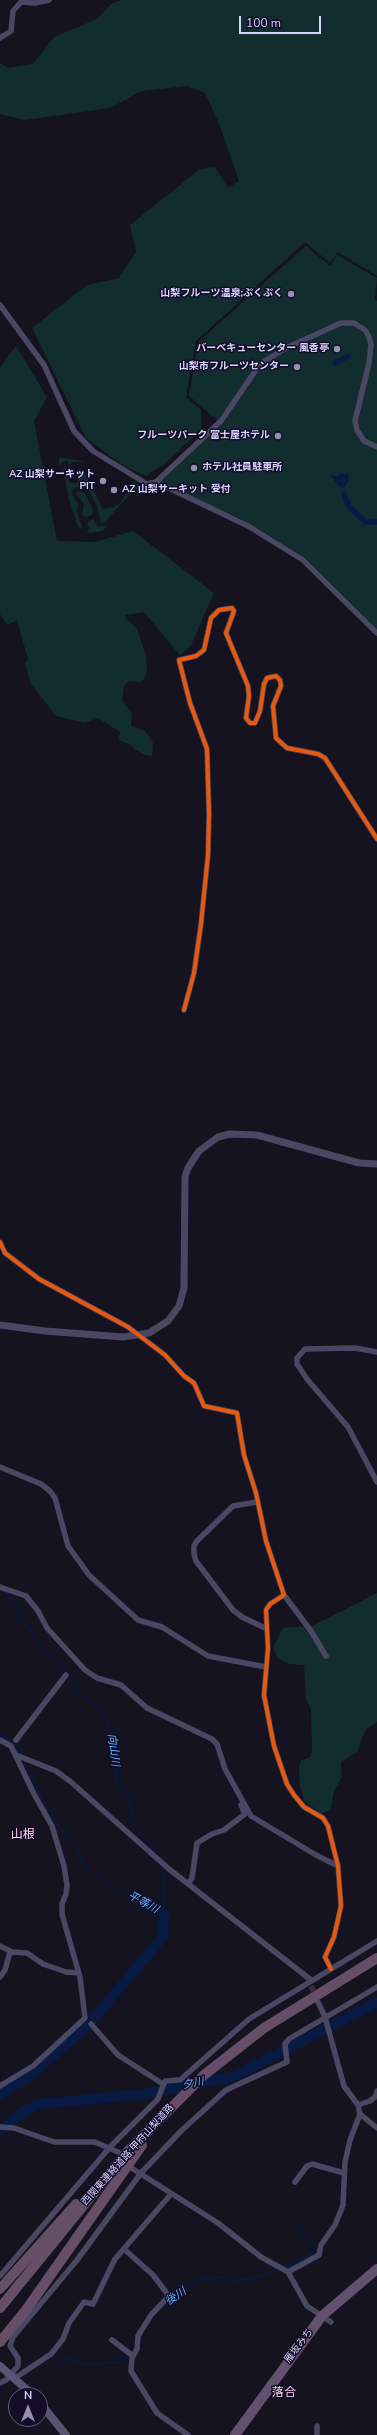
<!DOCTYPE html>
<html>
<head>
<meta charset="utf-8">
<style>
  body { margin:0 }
  #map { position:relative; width:377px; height:2435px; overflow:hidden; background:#161321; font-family:"Nunito Sans",sans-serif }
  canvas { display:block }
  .north { position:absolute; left:8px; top:2387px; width:40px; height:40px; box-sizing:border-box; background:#130d27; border:1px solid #635c7d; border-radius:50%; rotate:0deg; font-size:11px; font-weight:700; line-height:16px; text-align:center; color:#dad3ff }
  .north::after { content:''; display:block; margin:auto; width:14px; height:18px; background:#9590b1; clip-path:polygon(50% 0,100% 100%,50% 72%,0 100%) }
  .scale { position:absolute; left:239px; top:16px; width:82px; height:18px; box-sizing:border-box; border:2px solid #dad3ff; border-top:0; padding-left:5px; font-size:12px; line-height:14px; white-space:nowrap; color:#dad3ff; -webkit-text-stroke:3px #130d27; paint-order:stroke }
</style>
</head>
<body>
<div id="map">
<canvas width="377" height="2435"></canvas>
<div class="north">N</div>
<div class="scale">100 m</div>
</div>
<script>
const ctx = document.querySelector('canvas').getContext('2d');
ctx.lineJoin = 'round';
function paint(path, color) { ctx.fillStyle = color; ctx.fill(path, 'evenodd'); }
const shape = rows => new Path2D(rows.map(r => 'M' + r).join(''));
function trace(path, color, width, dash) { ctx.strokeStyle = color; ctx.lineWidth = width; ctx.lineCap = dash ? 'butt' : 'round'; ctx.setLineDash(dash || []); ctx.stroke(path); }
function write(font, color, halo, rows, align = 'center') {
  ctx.font = font + ' "Nunito Sans","Noto Sans JP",sans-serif'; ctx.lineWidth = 3; ctx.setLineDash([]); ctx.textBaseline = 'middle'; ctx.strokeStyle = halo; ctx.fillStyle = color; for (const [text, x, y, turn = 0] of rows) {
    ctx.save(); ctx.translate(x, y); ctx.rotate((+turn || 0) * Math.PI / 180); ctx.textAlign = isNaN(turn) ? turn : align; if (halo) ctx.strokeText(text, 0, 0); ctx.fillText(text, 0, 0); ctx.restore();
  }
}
const green = shape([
  [122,0,377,0,377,276,338,252,330,263,305,242,196,341,186,397,201,410,201,430,163,465,146,476,124,466,86,438,32,328,87,285,119,278,136,252,130,225,200,169,215,167,228,188,239,181,220,126,205,93,187,86,142,91,110,108,25,120,0,114,0,63,8,68,33,64,54,37,97,19,111,4],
  [306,246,330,266,337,255,377,278,375,299,377,301,377,629,307,559,239,518,159,483,213,429,217,420,189,396,198,342],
  [16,346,47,397,34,421,57,541,95,542,133,531,214,593,191,645,180,655,144,612,125,615,126,619,137,629,146,655,147,672,142,682,130,681,124,685,122,701,132,714,131,726,145,731,153,743,152,756,145,755,134,749,131,745,119,740,120,732,98,718,85,723,56,716,31,684,25,664,28,659,17,620,7,625,0,614,0,367],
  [59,458,64,458,86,462,71,462,70,467,76,475,73,478,71,476,68,461,62,462,59,466],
  [77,467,84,472,103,509,114,507,121,502,128,492,131,493,105,522,101,523,97,506,88,489,81,486,74,488,71,493,78,504,77,513,83,529,78,527,69,499,63,469,65,468,70,483,77,483,82,474],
  [133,481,145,488,136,497,137,492,131,485],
  [78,491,85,493,93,510,92,515,86,517,82,515,84,504,76,494],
  [93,519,97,526,108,526,102,531,87,533,89,528,87,522],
  [377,1593,377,1722,366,1729,357,1752,341,1762,342,1777,334,1791,330,1811,321,1813,305,1802,300,1787,299,1767,301,1760,311,1757,312,1747,311,1709,306,1700,304,1665,289,1664,277,1658,273,1647,283,1628,312,1626]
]);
const water = shape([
  [348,472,349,481,344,488,340,487,330,475,337,476,342,473,345,475]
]);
const stream = shape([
  [4,1591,17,1606,20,1617,44,1650,60,1662,79,1692,100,1711,108,1722,115,1738,117,1782,129,1799,135,1827,154,1848,157,1856],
  [0,1735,13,1742,20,1754],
  [23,1761,49,1814,75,1846,87,1869,117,1889,164,1914,164,1878,161,1865],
  [286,2268,315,2252,316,2248,292,2220],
  [161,2308,201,2279,223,2277,233,2283,239,2280,256,2278,280,2269],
  [53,2356,90,2365,119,2362,128,2355],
  [0,2390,1,2389]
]);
const canal = shape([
  [335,363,348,356],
  [344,494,348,505,360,517,366,522,377,522]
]);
const river = shape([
  [0,2095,35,2072,87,2026,163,1937,164,1914],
  [0,2131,24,2111,39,2104,143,2094,235,2076,377,2002]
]);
const minorTunnel = shape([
  [311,1986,316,1997]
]);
const minor = shape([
  [0,38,11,31,13,11,21,2,35,3,49,0],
  [0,305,44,365,74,431,93,451,147,484,156,482,221,421,260,364,286,348,341,323,354,323,365,330,369,337,371,345,369,363,355,421,357,430,364,441,377,447],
  [156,482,248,526,303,560,377,633],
  [184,1010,194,973,201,924,208,855,209,814,207,749,190,703,179,660,196,656,204,650,211,618,219,610,232,608,234,611,226,633,248,686,249,696,246,718,250,723,255,723,260,711,264,684,267,678,276,676,280,680,281,686,273,706,276,738,287,748,318,754,325,758,377,839],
  [0,1242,5,1253,39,1279,128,1327,165,1355,184,1376,194,1383,204,1406,237,1413,244,1455,256,1493,266,1541,284,1595,270,1604,266,1610,268,1648,264,1695,274,1746,287,1784,294,1795,304,1807,323,1818,328,1826,338,1866,341,1906,334,1937,325,1957,331,1969],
  [377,1352,355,1348,305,1349,297,1358,297,1364,307,1379,348,1427,377,1482],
  [0,1467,41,1484,50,1491,55,1498,68,1546,89,1575,138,1620,162,1627,208,1656,266,1667],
  [257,1502,233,1506,196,1542,194,1546,194,1554,196,1561,233,1610,242,1617,267,1629],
  [0,1587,26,1596,38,1611,47,1628,85,1670,97,1678,121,1685,147,1708,212,1739,217,1744,225,1769,251,1816,316,1855,338,1866],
  [284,1595,311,1631,326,1656],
  [0,1740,11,1746,34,1794,52,1826,64,1866,67,1885,66,1894,62,1904,62,1914,80,1977,85,2018,33,2066,0,2086],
  [16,1740,66,1675],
  [16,1755,56,1771,71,1782,169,1869,311,1980],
  [188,1884,192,1878,197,1843,212,1834,224,1830,245,1814,241,1805],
  [0,1946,12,1952,27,1953,43,1964,66,1972,79,1973],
  [0,1977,5,1970,10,1952],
  [91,2024,118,2055,163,2084],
  [358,2105,370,2101,375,2097,377,2091],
  [360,2114,377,2128],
  [0,2127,14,2128,54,2142,95,2142,118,2152],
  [133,2169,218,2223,261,2257,288,2272,307,2306,331,2322],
  [295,2182,307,2166,312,2164,344,2173],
  [124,2249,153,2275,169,2296,151,2315,138,2336,137,2349,132,2358,131,2371,157,2413,188,2435],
  [288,2272,319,2255,321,2245,335,2225,343,2205,345,2162,350,2140,360,2114,358,2105,344,2086,325,2017,318,2002],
  [0,2276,110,2147,158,2099,165,2081,180,2080,249,2019,377,1941],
  [112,2340,133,2356],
  [15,2378,51,2354,63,2339,69,2323,84,2302,93,2304,115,2259,171,2194],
  [0,2383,6,2380,18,2366,18,2358,10,2346,13,2337,77,2260,141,2173,181,2131,226,2090,287,2062,285,2044,289,2039,377,1987],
  [317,2435,317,2426]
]);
const tertiary = shape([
  [0,1325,45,1331,123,1337,149,1333,168,1321,179,1306,184,1288,185,1177,188,1168,199,1151,218,1137,230,1134,257,1135,359,1163,377,1164]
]);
const secondary = shape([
  [0,2366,33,2395],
  [40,2403,66,2435]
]);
const trunk = shape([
  [235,2435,322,2316,377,2269]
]);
const motorway = shape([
  [0,2289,76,2204],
  [0,2308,127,2152,204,2075,264,2028,377,1958],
  [0,2342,26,2310,142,2145]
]);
const cycleway = shape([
  [184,1010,194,973,201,924,208,855,209,814,207,749,190,703,179,660,196,656,204,650,211,618,219,610,232,608,234,611,226,633,248,686,249,696,246,718,250,723,255,723,260,711,264,684,267,678,276,676,280,680,281,686,273,706,276,738,287,748,318,754,325,758,377,839],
  [0,1242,5,1253,39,1279,128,1327,165,1355,184,1376,194,1383,204,1406,237,1413,244,1455,256,1493,266,1541,284,1595,270,1604,266,1610,268,1648,264,1695,274,1746,287,1784,294,1795,304,1807,323,1818,328,1826,338,1866,341,1906,334,1937,325,1957,331,1969]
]);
const markers = [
  [291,294,4,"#9590b1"],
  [337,349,4,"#9590b1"],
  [297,367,4,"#9590b1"],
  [278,436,4,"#9590b1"],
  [194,468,4,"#9590b1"],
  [103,481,4,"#9590b1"],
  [114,490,4,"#9590b1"]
];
const poiNames = [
  ["山梨フルーツ温泉;ぷくぷく",283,294],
  ["バーベキューセンター 風香亭",329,349],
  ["山梨市フルーツセンター",289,367],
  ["フルーツパーク 富士屋ホテル",270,436],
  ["ホテル社員駐車所",202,468,"left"],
  ["AZ 山梨サーキット",95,475],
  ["PIT",95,487],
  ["AZ 山梨サーキット 受付",122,490,"left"]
];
const streetNames = [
  ["西関東連絡道路;甲府山梨道路",128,2155,-48],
  ["雁坂みち",299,2346,-53]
];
const waterNames = [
  ["向山川",113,1750,83],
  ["平等川",143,1903,28],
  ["夕川",193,2084,-11],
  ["後川",176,2297,-34]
];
const quarterNames = [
  ["山根",23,1835],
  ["落合",284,2393]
];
paint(green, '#112d2f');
paint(water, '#071a44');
trace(stream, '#071a44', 1.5);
trace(canal, '#071a44', 5.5);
trace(river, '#071a44', 10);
trace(minorTunnel, '#333042', 5.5, [5.5, 3]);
trace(minor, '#4a4762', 5.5);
trace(tertiary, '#4a4762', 7);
trace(secondary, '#575474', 8);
trace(trunk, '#62506e', 10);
trace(motorway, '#664e69', 10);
trace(cycleway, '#e8590c', 4);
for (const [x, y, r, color] of markers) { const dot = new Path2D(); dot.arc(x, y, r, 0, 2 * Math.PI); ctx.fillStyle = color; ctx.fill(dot); trace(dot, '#130d27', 1.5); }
write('bold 10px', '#dad3ff', '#130d27', poiNames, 'right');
write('10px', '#dad3ff', '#130d27', streetNames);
write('italic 11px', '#61afff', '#130d27', waterNames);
write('12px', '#ffd5ee', '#130d27', quarterNames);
</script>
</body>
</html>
